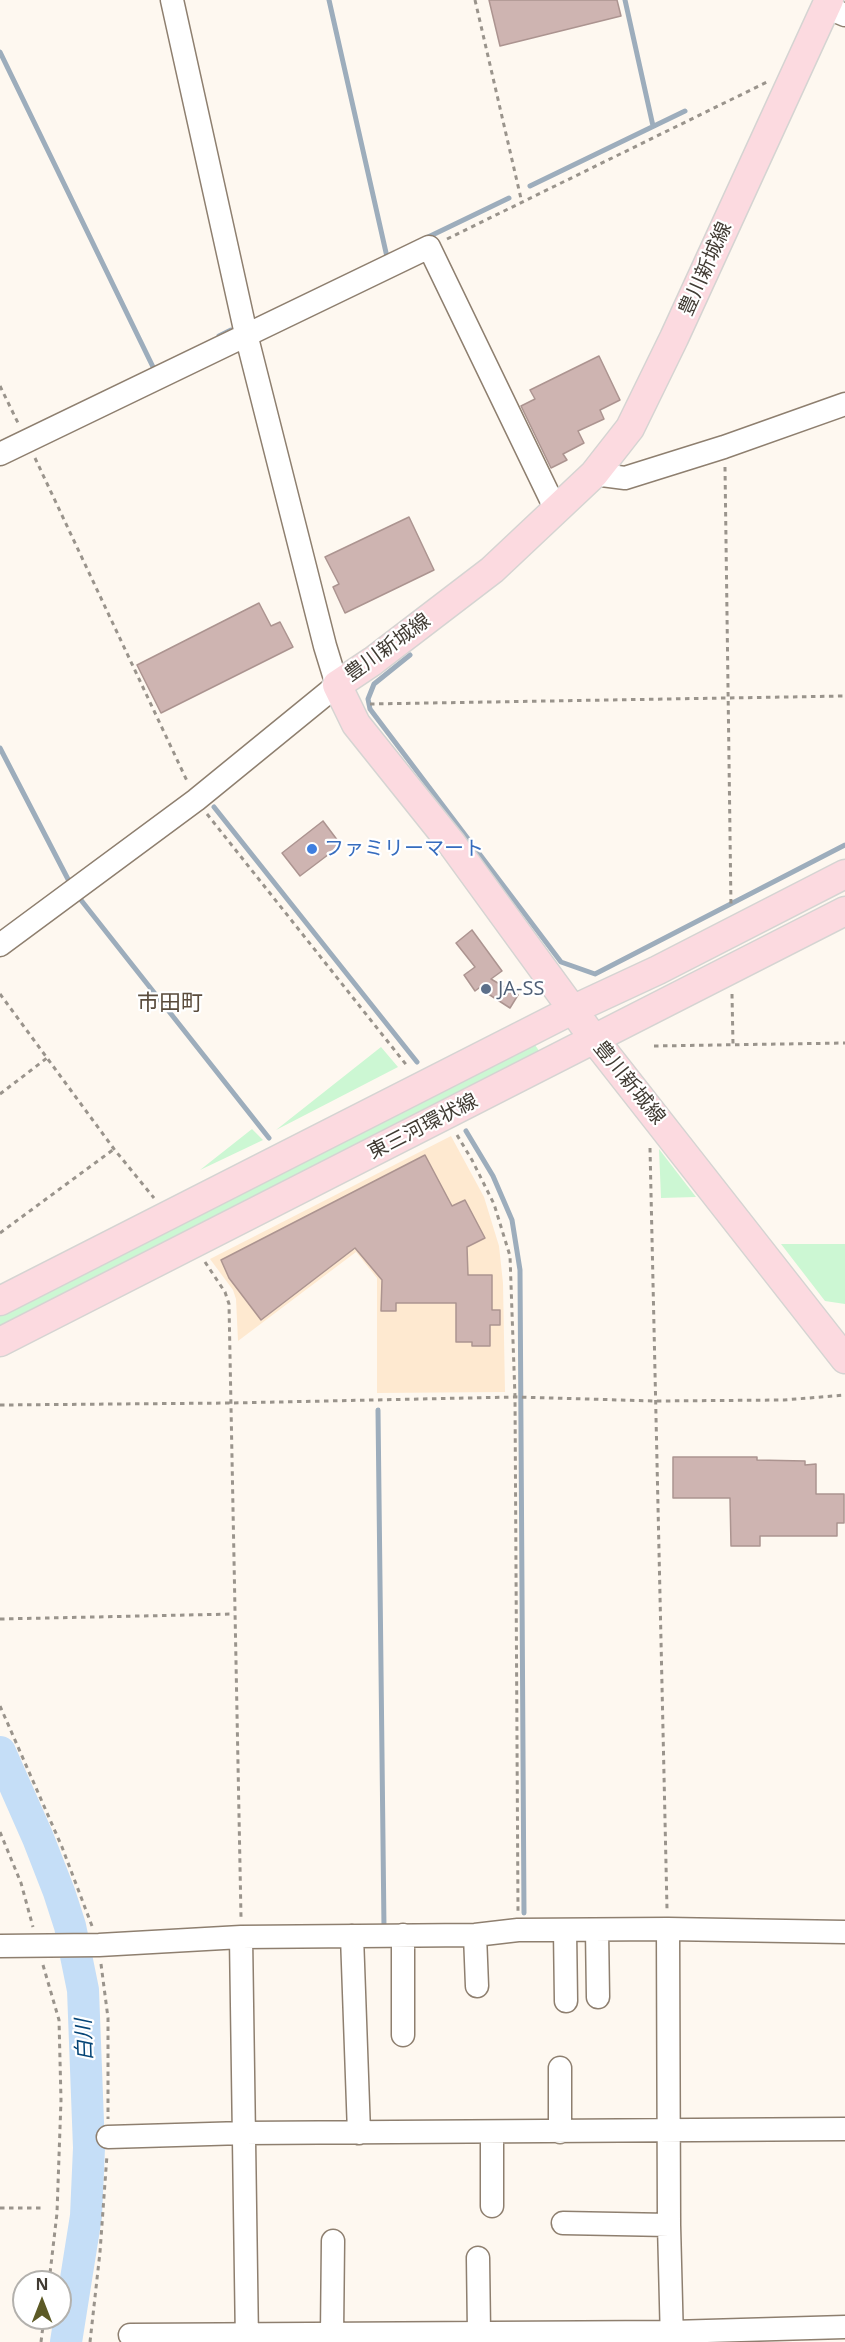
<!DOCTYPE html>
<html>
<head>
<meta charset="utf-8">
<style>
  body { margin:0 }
  #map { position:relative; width:845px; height:2342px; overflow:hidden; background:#fef8f0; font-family:"Open Sans",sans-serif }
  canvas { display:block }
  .north { position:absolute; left:12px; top:2270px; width:60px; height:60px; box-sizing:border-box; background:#fff; border:2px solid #b3b1ad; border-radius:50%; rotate:0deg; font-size:16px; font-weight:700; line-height:24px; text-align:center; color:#413b33 }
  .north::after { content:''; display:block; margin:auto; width:21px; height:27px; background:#5c5a26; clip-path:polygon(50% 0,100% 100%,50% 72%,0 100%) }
</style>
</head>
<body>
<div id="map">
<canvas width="845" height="2342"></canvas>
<div class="north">N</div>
</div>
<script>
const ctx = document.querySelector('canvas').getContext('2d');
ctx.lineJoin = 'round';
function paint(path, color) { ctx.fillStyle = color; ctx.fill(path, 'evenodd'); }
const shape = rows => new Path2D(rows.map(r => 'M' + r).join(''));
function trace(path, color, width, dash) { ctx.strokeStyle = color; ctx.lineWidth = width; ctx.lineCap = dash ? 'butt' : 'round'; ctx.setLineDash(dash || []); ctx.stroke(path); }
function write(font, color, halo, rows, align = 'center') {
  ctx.font = font + ' "Open Sans","Noto Sans JP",sans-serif'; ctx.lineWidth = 4.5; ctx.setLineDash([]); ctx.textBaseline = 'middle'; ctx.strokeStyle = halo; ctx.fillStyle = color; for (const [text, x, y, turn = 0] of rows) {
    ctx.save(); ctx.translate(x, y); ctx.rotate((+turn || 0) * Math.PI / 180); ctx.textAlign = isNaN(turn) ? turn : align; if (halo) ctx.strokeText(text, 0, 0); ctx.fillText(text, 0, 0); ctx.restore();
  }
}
const built = shape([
  [451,1136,484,1197,499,1246,503,1283,505,1392,377,1393,377,1278,356,1252,238,1341,236,1299,233,1290,210,1259]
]);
const green = shape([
  [535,1045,544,1058,0,1333,0,1309],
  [381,1047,398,1067,276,1130],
  [252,1129,263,1140,200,1170],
  [659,1149,696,1197,661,1198],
  [781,1244,845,1244,845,1304,825,1301]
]);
const stream = shape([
  [329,0,387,257],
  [625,0,653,126],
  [0,52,154,369],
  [530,186,685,111],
  [424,239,509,198],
  [219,336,231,330],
  [410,655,374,684,368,699,370,709,561,962,595,974,845,845],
  [0,748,71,885],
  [214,807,417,1062],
  [77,895,269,1138],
  [466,1131,493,1176,512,1220,520,1270,524,1913],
  [378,1410,384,1928]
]);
const river = shape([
  [0,1752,38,1838,59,1892,70,1926,83,1990,89,2148,86,2216,66,2342]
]);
const building = shape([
  [489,0,617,0,621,16,500,46,489,0],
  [599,356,620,400,600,410,604,419,578,431,584,443,563,454,567,460,551,468,521,406,535,399,530,390,599,356],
  [409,517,434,570,345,613,333,587,339,584,325,557,409,517],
  [259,603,271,626,280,622,293,647,161,713,137,665,259,603],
  [323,821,341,845,300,876,282,853,323,821],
  [472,930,502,971,491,979,518,995,510,1008,479,988,475,991,464,975,475,967,456,943,472,930],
  [425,1155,452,1206,465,1200,485,1238,467,1247,468,1275,492,1275,492,1310,500,1310,500,1325,490,1325,490,1346,472,1346,472,1342,456,1342,456,1303,396,1303,396,1311,381,1311,382,1280,355,1248,261,1320,229,1278,221,1260,425,1155],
  [673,1457,757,1457,757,1460,805,1461,805,1465,816,1464,816,1494,844,1494,844,1523,837,1523,837,1536,760,1536,760,1546,731,1546,730,1498,673,1498,673,1457]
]);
const path = shape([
  [475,0,522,203],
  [447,239,767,82],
  [0,386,19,425],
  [35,458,188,783],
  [725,467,731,907],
  [370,704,845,696],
  [207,814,408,1067],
  [0,994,114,1149,154,1198],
  [732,994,733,1044],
  [654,1046,845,1043],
  [0,1094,47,1058],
  [457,1135,472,1160,494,1204,510,1256,515,1397,518,1911],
  [650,1148,667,1909],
  [0,1233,114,1149],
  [205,1262,225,1292,229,1304,241,1917],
  [0,1405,231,1403,515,1397,656,1401,784,1400,845,1395],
  [0,1619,234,1614],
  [0,1706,62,1847,92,1926],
  [0,1832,21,1883,33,1927],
  [101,1964,108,2018,108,2119],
  [43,1965,59,2020,61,2100,57,2213,49,2282],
  [0,2208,41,2208],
  [41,2342,44,2318],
  [90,2342,100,2252,107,2155]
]);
const minor = shape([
  [826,7,845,15],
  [0,454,429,247,556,510],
  [594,474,625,478,724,447,845,404],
  [0,945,196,800,337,685,325,646,246,334,172,0],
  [668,1929,669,2225,672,2342],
  [565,1930,566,2001],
  [597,1930,598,1997],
  [403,1935,403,2035],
  [475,1935,477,1986],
  [352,1936,359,2133],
  [241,1937,247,2342],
  [0,1946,99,1945,241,1937,475,1935,518,1930,668,1929,845,1932],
  [560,2068,560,2132],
  [492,2132,492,2206],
  [108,2137,244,2133,845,2129],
  [563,2223,669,2225],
  [478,2258,479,2332],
  [332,2334,333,2241],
  [130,2335,672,2332,845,2327]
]);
const major = shape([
  [829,0,674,338,630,428,594,474,492,570,373,661,337,685,356,724,452,844,594,1039,845,1359],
  [0,1301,572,1010,658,970,845,874],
  [0,1342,845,911]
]);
const markers = [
  [312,849,6,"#3f7fe0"],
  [486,989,6,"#5c6f8a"]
];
const streetNames = [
  ["豊川新城線",706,269,-66],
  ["豊川新城線",388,648,-36],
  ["豊川新城線",629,1083,51],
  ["東三河環状線",423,1127,-27]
];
const shopNames = [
  ["ファミリーマート",324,849]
];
const serviceNames = [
  ["JA-SS",498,989]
];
const waterNames = [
  ["白川",85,2040,-92]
];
const quarterNames = [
  ["市田町",170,1004]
];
paint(built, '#fee9d0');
paint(green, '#ccf7d3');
trace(stream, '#9dadbc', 5);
trace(river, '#c5def7', 32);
paint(building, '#ceb4b1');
trace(building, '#ac9490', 1.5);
trace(minor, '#8e7f6f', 25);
trace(major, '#d5d4d2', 31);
trace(path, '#9a948c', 3, [4.5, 4.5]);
trace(minor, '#fff', 22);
trace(major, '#fcdae0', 28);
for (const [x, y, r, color] of markers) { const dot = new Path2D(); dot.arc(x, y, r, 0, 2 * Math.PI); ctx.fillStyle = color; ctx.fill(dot); trace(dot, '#fff', 2); }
write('20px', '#413b33', '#fff', streetNames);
write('20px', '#366cbe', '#fff', shopNames, 'left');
write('20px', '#4e5e75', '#fff', serviceNames, 'left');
write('italic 21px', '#054577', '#fff', waterNames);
write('22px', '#5a4c3d', '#fff', quarterNames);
</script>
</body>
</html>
